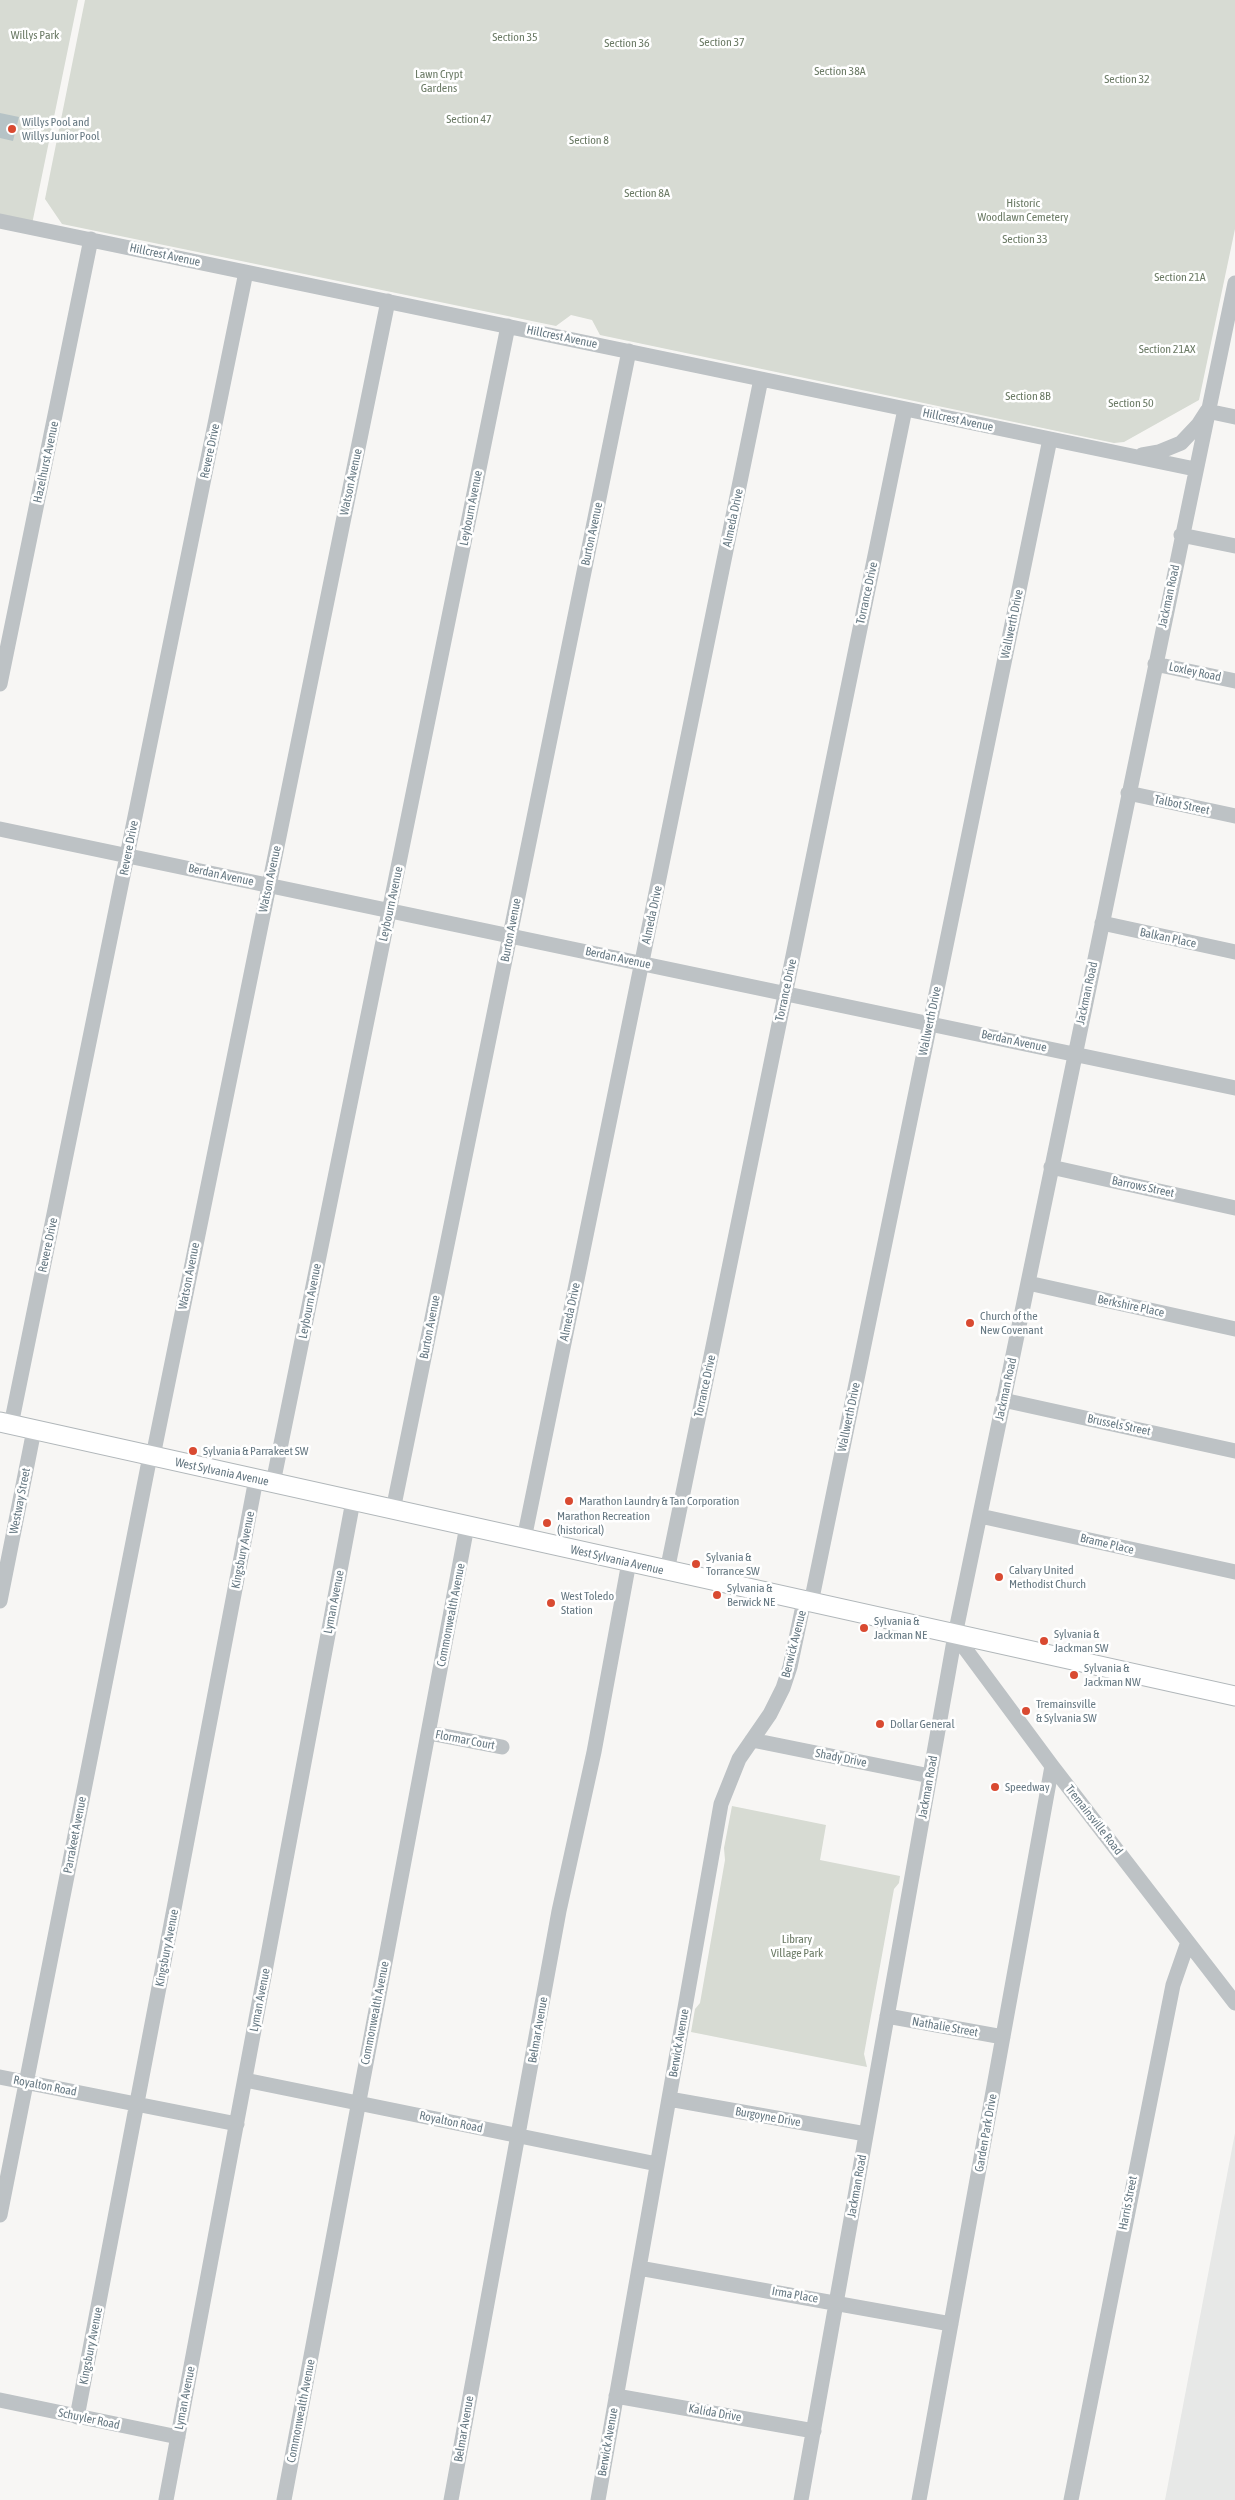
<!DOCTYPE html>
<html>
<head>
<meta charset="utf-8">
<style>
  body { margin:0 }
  canvas { display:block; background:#f7f6f4 }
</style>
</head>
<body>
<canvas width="1235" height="2500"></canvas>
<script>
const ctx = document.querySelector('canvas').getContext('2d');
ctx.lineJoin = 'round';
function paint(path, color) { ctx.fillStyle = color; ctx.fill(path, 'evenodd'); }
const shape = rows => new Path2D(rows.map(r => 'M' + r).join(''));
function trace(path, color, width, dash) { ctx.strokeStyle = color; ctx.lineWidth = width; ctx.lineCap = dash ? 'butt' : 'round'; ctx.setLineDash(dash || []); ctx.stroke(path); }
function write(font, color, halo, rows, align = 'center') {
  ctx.font = font + ' "Asap Condensed",sans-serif'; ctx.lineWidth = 5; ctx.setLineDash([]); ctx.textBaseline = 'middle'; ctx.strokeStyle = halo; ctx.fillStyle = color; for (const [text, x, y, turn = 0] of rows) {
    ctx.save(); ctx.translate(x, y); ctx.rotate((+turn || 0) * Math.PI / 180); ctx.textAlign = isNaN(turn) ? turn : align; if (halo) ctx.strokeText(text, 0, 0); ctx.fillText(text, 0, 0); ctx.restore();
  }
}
const built = shape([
  [1235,2133,1235,2500,1165,2500]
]);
const green = shape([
  [0,0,78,0,31,229,0,221],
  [85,0,1235,0,1235,229,1199,400,1124,442,1114,443,600,335,592,320,571,315,556,326,62,224,45,199],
  [732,1806,826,1825,820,1860,900,1876,899,1883,894,1889,864,2054,867,2067,691,2032,695,2009,700,2003,725,1860,724,1848]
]);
const water = shape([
  [0,113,19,117,13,141,0,138]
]);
const minor = shape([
  [0,221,1195,469],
  [1142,455,1159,452,1181,443,1198,425,1207,411,1235,417],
  [1181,535,1235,546],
  [1155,664,1235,681],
  [0,684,91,239],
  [1128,793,1235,816],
  [0,829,1235,1088],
  [1102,923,1235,952],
  [1051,1167,1235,1208],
  [1028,1283,1235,1329],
  [1003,1400,1235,1451],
  [11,1425,246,272],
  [153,1456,388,301],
  [273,1483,508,326],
  [393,1510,629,351],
  [980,1516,1235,1572],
  [524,1539,761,379],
  [667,1571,905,409],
  [0,1601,34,1430],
  [811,1603,1050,439],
  [955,1635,1052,1766,1235,2003],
  [429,1733,502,1747],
  [752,1740,930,1776],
  [887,2016,1003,2037],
  [0,2077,237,2124],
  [245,2080,657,2164],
  [669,2099,866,2134],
  [0,2215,150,1456],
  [639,2268,951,2324],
  [616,2396,814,2431],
  [0,2400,178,2437],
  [77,2417,256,1479],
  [166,2500,353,1501],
  [284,2500,467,1526],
  [451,2500,559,1911,594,1752,629,1562],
  [598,2500,721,1804,739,1759,770,1714,783,1688,790,1667,804,1601],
  [801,2500,955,1635,1235,283],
  [919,2500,1052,1766],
  [1071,2500,1173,1985,1188,1942]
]);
const major = shape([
  [0,1422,1235,1696]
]);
const markers = [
  [12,129,5,"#d94a31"],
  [970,1323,5,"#d94a31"],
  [193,1451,5,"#d94a31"],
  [569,1501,5,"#d94a31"],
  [547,1523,5,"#d94a31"],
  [696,1564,5,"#d94a31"],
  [999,1577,5,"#d94a31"],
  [717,1595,5,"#d94a31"],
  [551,1603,5,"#d94a31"],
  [864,1628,5,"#d94a31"],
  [1044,1641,5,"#d94a31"],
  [1074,1675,5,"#d94a31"],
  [1026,1711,5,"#d94a31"],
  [880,1724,5,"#d94a31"],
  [995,1787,5,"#d94a31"]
];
const parkNames = [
  ["Willys Park",35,35],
  ["Section 35",515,37],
  ["Section 37",722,42],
  ["Section 36",627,43],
  ["Section 38A",840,71],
  ["Lawn Crypt",439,74],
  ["Gardens",439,88],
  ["Section 32",1127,79],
  ["Section 47",469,119],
  ["Section 8",589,140],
  ["Section 8A",647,193],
  ["Historic",1023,203],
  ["Woodlawn Cemetery",1023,217],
  ["Section 33",1025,239],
  ["Section 21A",1180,277],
  ["Section 21AX",1167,349],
  ["Section 8B",1028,396],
  ["Section 50",1131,403],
  ["Library",797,1939],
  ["Village Park",797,1953]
];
const poiNames = [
  ["Willys Pool and",22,122],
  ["Willys Junior Pool",22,136],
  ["Church of the",980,1316],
  ["New Covenant",980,1330],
  ["Sylvania & Parrakeet SW",203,1451],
  ["Marathon Laundry & Tan Corporation",579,1501],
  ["Marathon Recreation",557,1516],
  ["(historical)",557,1530],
  ["Sylvania &",706,1557],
  ["Torrance SW",706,1571],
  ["Calvary United",1009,1570],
  ["Methodist Church",1009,1584],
  ["Sylvania &",727,1588],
  ["Berwick NE",727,1602],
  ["West Toledo",561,1596],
  ["Station",561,1610],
  ["Sylvania &",874,1621],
  ["Jackman NE",874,1635],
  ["Sylvania &",1054,1634],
  ["Jackman SW",1054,1648],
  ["Sylvania &",1084,1668],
  ["Jackman NW",1084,1682],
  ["Tremainsville",1036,1704],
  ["& Sylvania SW",1036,1718],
  ["Dollar General",890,1724],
  ["Speedway",1005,1787]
];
const streetNames = [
  ["Hillcrest Avenue",165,255,12],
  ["Hillcrest Avenue",562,337,12],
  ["Hillcrest Avenue",958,420,12],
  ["Revere Drive",210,451,-78],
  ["Hazelhurst Avenue",46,462,-78],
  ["Watson Avenue",351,482,-78],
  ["Leybourn Avenue",471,508,-79],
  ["Almeda Drive",733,518,-78],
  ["Burton Avenue",592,534,-78],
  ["Torrance Drive",867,593,-78],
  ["Jackman Road",1169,596,-78],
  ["Wallwerth Drive",1012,624,-78],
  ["Loxley Road",1195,672,12],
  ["Talbot Street",1182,805,12],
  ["Revere Drive",129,848,-79],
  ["Berdan Avenue",221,875,12],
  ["Watson Avenue",270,879,-78],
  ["Leybourn Avenue",391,904,-78],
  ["Almeda Drive",652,915,-78],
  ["Burton Avenue",511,930,-79],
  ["Balkan Place",1168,938,12],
  ["Berdan Avenue",618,958,12],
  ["Torrance Drive",786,990,-78],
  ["Jackman Road",1087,993,-78],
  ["Wallwerth Drive",930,1021,-78],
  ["Berdan Avenue",1014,1041,12],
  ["Barrows Street",1143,1187,12],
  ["Revere Drive",48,1245,-78],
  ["Watson Avenue",189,1276,-79],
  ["Leybourn Avenue",310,1301,-79],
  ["Berkshire Place",1131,1306,12],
  ["Almeda Drive",570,1312,-78],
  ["Burton Avenue",430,1327,-79],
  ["Torrance Drive",705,1386,-78],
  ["Jackman Road",1006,1389,-78],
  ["Wallwerth Drive",849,1417,-78],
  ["Brussels Street",1119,1425,12],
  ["West Sylvania Avenue",222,1472,12],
  ["Westway Street",20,1501,-79],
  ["Brame Place",1107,1544,13],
  ["Kingsbury Avenue",243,1550,-79],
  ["West Sylvania Avenue",617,1560,13],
  ["Lyman Avenue",334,1602,-79],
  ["Commonwealth Avenue",451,1615,-79],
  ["Berwick Avenue",794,1644,-76],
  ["Flormar Court",465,1740,11],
  ["Shady Drive",841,1758,11],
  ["Jackman Road",928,1787,-80],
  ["Tremainsville Road",1094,1820,52],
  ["Parrakeet Avenue",75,1835,-79],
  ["Kingsbury Avenue",167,1948,-79],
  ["Lyman Avenue",260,2000,-79],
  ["Commonwealth Avenue",375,2013,-79],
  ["Nathalie Street",945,2027,10],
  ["Belmar Avenue",538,2030,-80],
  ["Berwick Avenue",679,2043,-80],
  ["Royalton Road",45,2086,11],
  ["Burgoyne Drive",768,2117,10],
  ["Royalton Road",451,2122,12],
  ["Garden Park Drive",986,2133,-80],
  ["Jackman Road",857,2186,-80],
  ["Harris Street",1128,2203,-79],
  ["Irma Place",795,2295,10],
  ["Kingsbury Avenue",91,2346,-79],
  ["Lyman Avenue",185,2398,-79],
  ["Commonwealth Avenue",301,2411,-79],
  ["Kalida Drive",715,2413,10],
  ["Schuyler Road",89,2419,12],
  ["Belmar Avenue",464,2429,-80],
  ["Berwick Avenue",608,2442,-80]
];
paint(built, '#e7e8e7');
paint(green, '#d7dbd3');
paint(water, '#b6c3c6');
trace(major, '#b1b7ba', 21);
trace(minor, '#bdc2c5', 15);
trace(major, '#fff', 19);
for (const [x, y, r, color] of markers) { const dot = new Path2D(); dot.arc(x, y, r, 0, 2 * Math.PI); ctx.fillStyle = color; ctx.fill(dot); trace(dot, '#fff', 2); }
write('12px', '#6c7b66', '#fff', parkNames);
write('12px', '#677983', '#fff', poiNames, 'left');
write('12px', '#677983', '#fff', streetNames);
</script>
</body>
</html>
